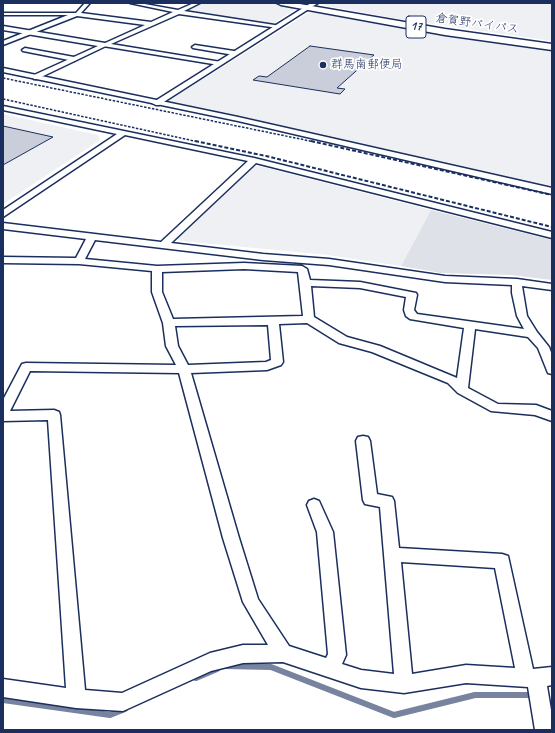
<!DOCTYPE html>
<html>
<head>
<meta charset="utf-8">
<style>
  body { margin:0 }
  #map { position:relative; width:555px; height:733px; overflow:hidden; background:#fff; font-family:Caveat,sans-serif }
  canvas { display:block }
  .frame { position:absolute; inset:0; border:4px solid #1b2f5e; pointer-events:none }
</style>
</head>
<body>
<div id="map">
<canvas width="555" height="733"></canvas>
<div class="frame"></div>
</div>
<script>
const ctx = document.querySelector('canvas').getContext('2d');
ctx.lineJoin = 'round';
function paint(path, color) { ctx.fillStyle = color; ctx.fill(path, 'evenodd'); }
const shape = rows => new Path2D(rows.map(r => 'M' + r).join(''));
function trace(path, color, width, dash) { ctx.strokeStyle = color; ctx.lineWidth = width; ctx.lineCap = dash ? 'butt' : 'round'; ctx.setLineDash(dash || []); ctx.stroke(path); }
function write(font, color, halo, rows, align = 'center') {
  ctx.font = font + ' Caveat,"Klee One",sans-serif'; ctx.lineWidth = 3.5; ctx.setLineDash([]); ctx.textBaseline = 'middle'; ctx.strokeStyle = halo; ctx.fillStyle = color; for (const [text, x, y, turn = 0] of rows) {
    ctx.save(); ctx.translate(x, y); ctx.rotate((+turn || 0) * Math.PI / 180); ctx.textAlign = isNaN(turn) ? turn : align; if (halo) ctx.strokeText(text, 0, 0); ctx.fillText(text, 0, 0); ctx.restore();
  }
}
const built = shape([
  [201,3,270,3,294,7,296,9,274,23,270,24,182,11],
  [322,3,552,3,552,41,399,19,326,6],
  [310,12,319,12,552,51,552,189,165,103],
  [3,114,98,135,100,140,3,204],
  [259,166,431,210,401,266,328,255,181,241,176,238,252,167]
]);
const green = shape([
  [431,210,552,240,552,280,510,275,441,273,401,266]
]);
const stream = shape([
  [225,666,271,667,394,715,475,695,534,695],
  [196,678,217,669],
  [3,700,110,715,125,709]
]);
const building = shape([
  [310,46,374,55,337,88,345,89,340,94,253,80,259,76,267,77,310,46],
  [3,126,53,137,3,165,3,126]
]);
const minor = shape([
  [85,3,90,3,81,13,151,22,173,12,130,3,139,3,178,10,194,3,200,3,184,11,281,26,278,28,179,14,111,44,221,62,221,64,219,65,103,46,103,44,145,25,77,16,3,45,3,41,68,15,3,15,3,13,76,13,85,3],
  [195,45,234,51,237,53,234,55,193,48,192,47,195,45],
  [25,48,74,57,77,59,74,61,23,51,22,50,25,48],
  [3,68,238,117,552,188,552,194,238,121,3,72,3,68],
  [3,106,254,158,552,232,552,238,256,163,171,243,263,254,329,259,445,276,517,279,552,284,552,290,522,286,527,316,537,332,549,347,552,355,552,374,548,373,538,348,528,337,475,329,468,388,498,404,536,405,552,411,552,421,535,415,491,411,458,393,448,383,372,352,339,343,307,323,279,324,283,362,281,365,267,370,191,373,239,538,258,599,289,646,326,658,328,654,317,532,307,505,309,501,314,499,319,501,333,532,346,655,342,664,361,670,394,674,380,507,365,504,363,500,356,441,358,437,363,436,368,437,370,441,377,494,392,497,394,501,399,548,502,554,508,556,533,669,552,667,552,685,547,686,552,716,552,730,535,730,528,687,466,683,404,693,361,688,283,662,243,663,211,671,123,711,76,708,3,697,3,679,66,688,48,420,3,421,3,400,22,364,26,363,176,365,166,346,163,323,152,292,152,271,79,264,3,263,3,257,76,258,86,239,3,229,3,223,161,242,248,161,125,135,3,217,3,210,117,134,3,110,3,106],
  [95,240,263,260,329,265,445,282,512,285,512,293,517,316,524,329,417,314,414,310,417,295,416,293,360,282,310,280,307,269,302,266,244,263,157,266,85,259,95,240],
  [244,269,298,272,303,316,173,319,162,292,162,272,244,269],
  [311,286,360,288,406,297,404,310,406,316,410,319,464,328,457,378,380,346,347,337,314,317,311,286],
  [268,325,271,360,266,362,188,365,178,346,175,326,268,325],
  [30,371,179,373,223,538,243,602,268,645,243,645,210,653,122,693,85,690,60,415,59,412,54,410,10,411,30,371],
  [401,562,495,568,515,668,466,665,412,674,401,562]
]);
const tertiary = shape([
  [311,3,318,3,159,105,156,105,152,103,311,3],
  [3,26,105,43,108,45,37,79,34,79,34,75,98,46,3,30,3,26]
]);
const trunk = shape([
  [277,3,294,3,445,29,552,44,552,50,445,35,281,5,277,3]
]);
const railFar1 = shape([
  [3,78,315,142],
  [3,99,199,142]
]);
const rail = shape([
  [195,141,266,156,552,227],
  [311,141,552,195]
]);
const markers = [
  [323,65,4,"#1b2f5e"]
];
const farStreetnames = [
  ["倉賀野バイパス",477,24,8]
];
const farPoinames = [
  ["群馬南郵便局",331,65]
];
const shields = [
  [416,27,20]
];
const shieldNames = [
  ["17",416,27]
];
paint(built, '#eff0f4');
paint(green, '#dee1e7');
trace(stream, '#77839f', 6);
paint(building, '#caceda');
trace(building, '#1b2f5e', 1);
trace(minor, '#1b2f5e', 3);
trace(tertiary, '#1b2f5e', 3);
trace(trunk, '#1b2f5e', 3);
paint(minor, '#fff');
paint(tertiary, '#fff');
paint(trunk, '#fff');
trace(railFar1, '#1b2f5e', 1.5, [2.5, 1.5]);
trace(rail, '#1b2f5e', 2, [4, 2]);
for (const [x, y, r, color] of markers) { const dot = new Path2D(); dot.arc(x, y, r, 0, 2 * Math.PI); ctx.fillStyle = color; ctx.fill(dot); trace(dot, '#fff', 1.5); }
write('12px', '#1b2f5e', '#fff', farStreetnames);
write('12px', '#1b2f5e', '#fff', farPoinames, 'left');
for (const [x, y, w] of shields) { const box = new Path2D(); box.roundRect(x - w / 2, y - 11, w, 22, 3); ctx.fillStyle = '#fff'; ctx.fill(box); trace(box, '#1b2f5e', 1); }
write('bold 13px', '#1b2f5e', null, shieldNames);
</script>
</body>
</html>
